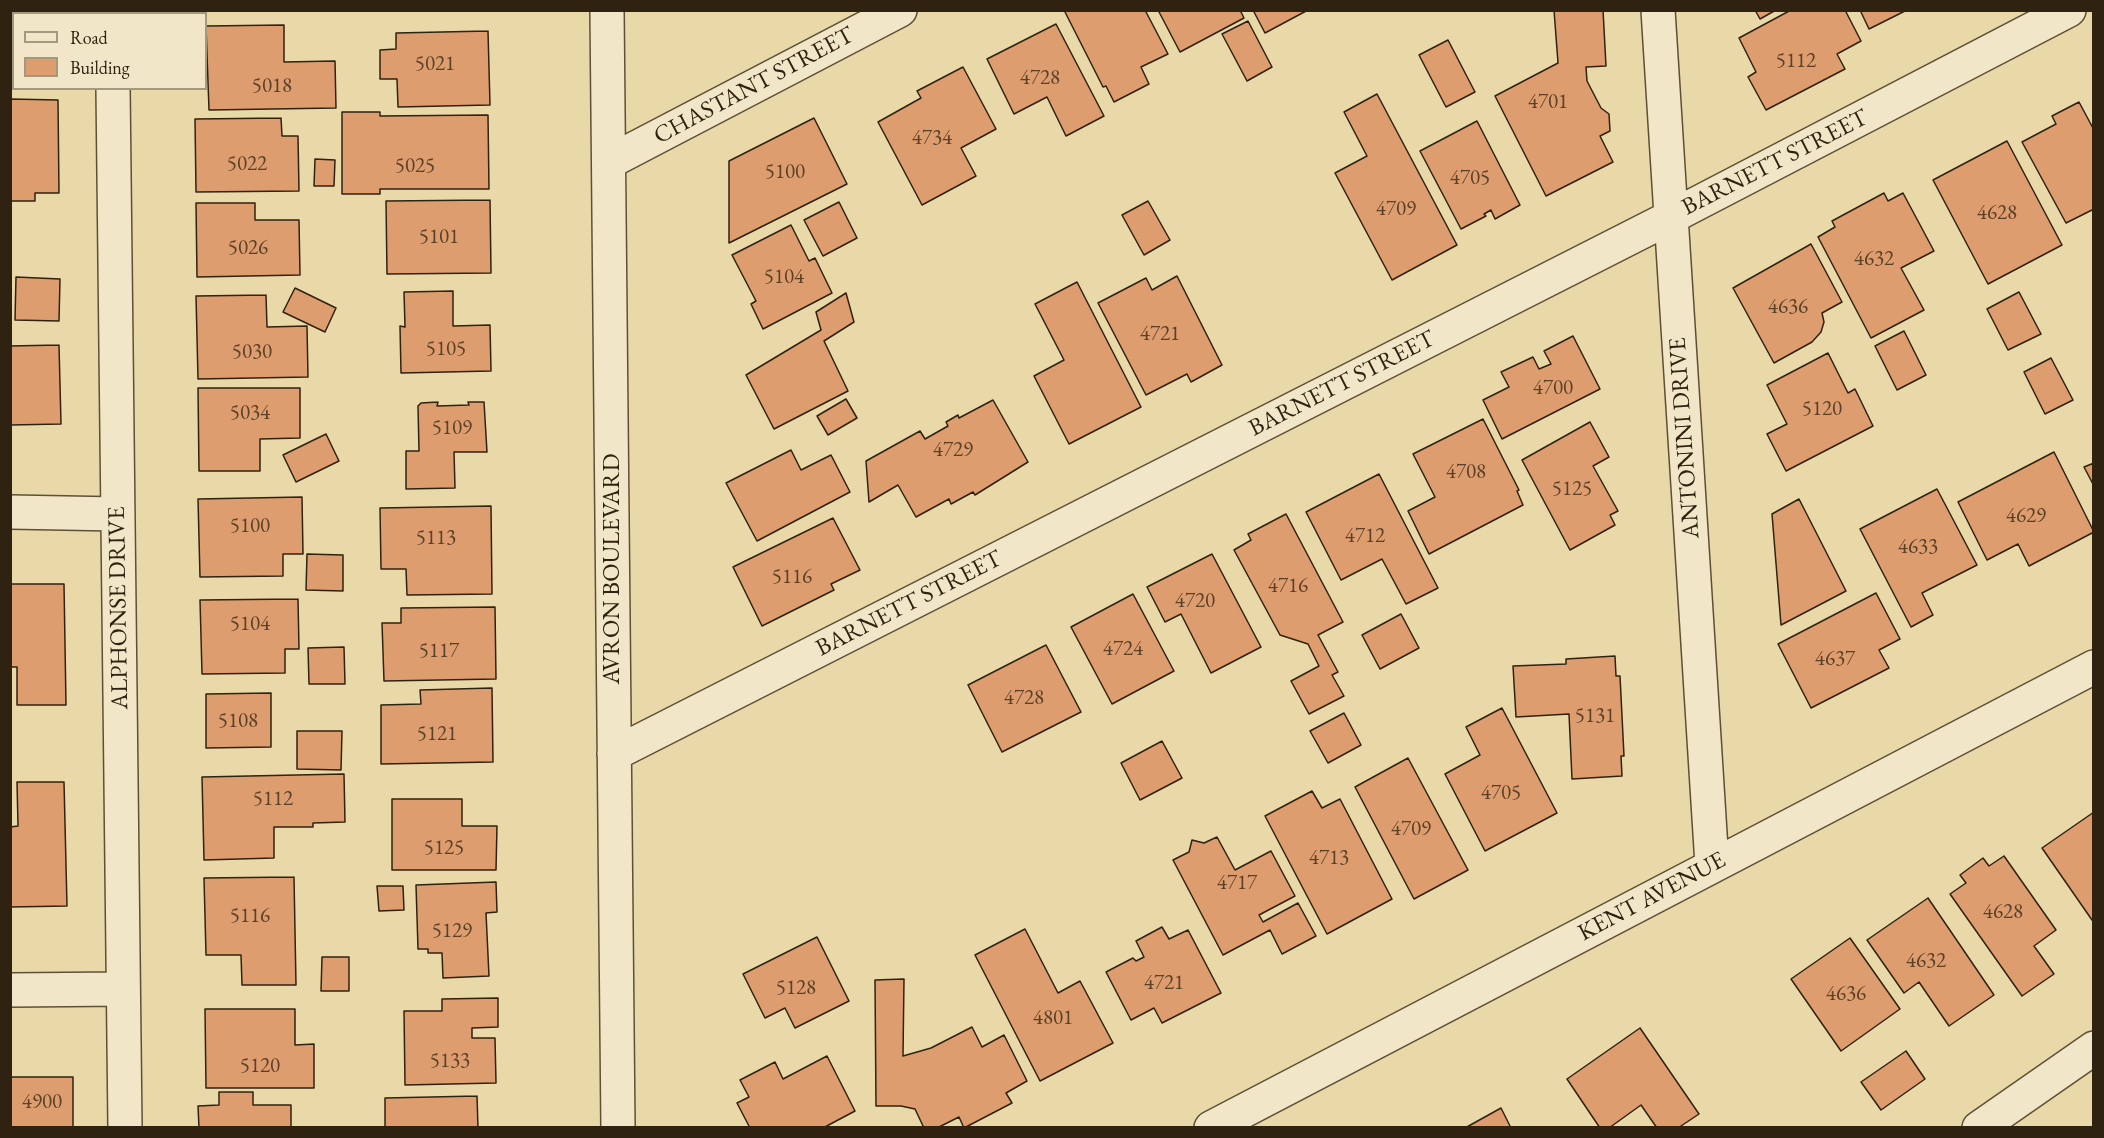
<!DOCTYPE html>
<html>
<head>
<meta charset="utf-8">
<style>
  body { margin:0 }
  #map { position:relative; width:2104px; height:1138px; overflow:hidden; background:#e9d9a9; font-family:"EB Garamond",serif }
  canvas { display:block }
  .frame { position:absolute; inset:0; border:12px solid #302211; pointer-events:none }
  .legend { position:absolute; left:12px; top:12px; width:195px; height:78px; box-sizing:border-box; background:#f1e6c7; border:2px solid #a4987e; margin:0; padding:8px 10px; list-style:none; font-size:18px; color:#302211 }
  .legend li { display:flex; align-items:center; gap:12px; height:30px }
  .legend b { width:30px; border:2px solid #a4987e }
</style>
</head>
<body>
<div id="map">
<canvas width="2104" height="1138"></canvas>
<div class="frame"></div>
<ul class="legend">
<li><b style="height:8px;background:#f1e6c7"></b>Road</li>
<li><b style="height:16px;background:#dd9d6e"></b>Building</li>
</ul>
</div>
<script>
const ctx = document.querySelector('canvas').getContext('2d');
ctx.lineJoin = 'round';
function paint(path, color) { ctx.fillStyle = color; ctx.fill(path, 'evenodd'); }
const shape = rows => new Path2D(rows.map(r => 'M' + r).join(''));
function trace(path, color, width, dash) { ctx.strokeStyle = color; ctx.lineWidth = width; ctx.lineCap = dash ? 'butt' : 'round'; ctx.setLineDash(dash || []); ctx.stroke(path); }
function write(font, color, halo, rows, align = 'center') {
  ctx.font = font + ' "EB Garamond",serif'; ctx.lineWidth = 4.5; ctx.setLineDash([]); ctx.textBaseline = 'middle'; ctx.strokeStyle = halo; ctx.fillStyle = color; for (const [text, x, y, turn = 0] of rows) {
    ctx.save(); ctx.translate(x, y); ctx.rotate((+turn || 0) * Math.PI / 180); ctx.textAlign = isNaN(turn) ? turn : align; if (halo) ctx.strokeText(text, 0, 0); ctx.fillText(text, 0, 0); ctx.restore();
  }
}
const building = shape([
  [1068,10,1145,10,1168,54,1141,67,1149,84,1114,102,1106,86,1103,87,1065,12,1068,10],
  [1158,10,1240,10,1244,18,1180,52,1158,10],
  [1253,10,1308,10,1265,33,1253,10],
  [1554,10,1603,10,1606,66,1586,67,1587,81,1601,108,1609,114,1610,131,1600,136,1613,162,1546,196,1495,96,1558,63,1554,10],
  [1755,10,1776,10,1760,19,1755,10],
  [1791,10,1845,10,1861,41,1837,54,1845,69,1766,110,1748,77,1756,72,1739,38,1791,10],
  [1860,10,1907,10,1869,29,1860,10],
  [1248,21,1272,67,1247,81,1222,34,1248,21],
  [1056,24,1104,116,1066,136,1047,97,1014,114,987,59,1056,24],
  [284,25,284,62,335,61,336,108,209,110,206,26,284,25],
  [488,31,490,105,398,107,397,79,380,79,380,50,396,49,396,33,488,31],
  [1448,40,1475,92,1446,107,1419,55,1448,40],
  [963,67,996,129,961,148,976,176,922,205,878,122,921,98,917,91,963,67],
  [1377,94,1457,245,1392,280,1335,173,1367,156,1344,112,1377,94],
  [10,99,58,100,59,193,35,193,35,201,10,201,10,99],
  [2079,102,2094,130,2094,209,2066,223,2022,142,2056,124,2052,116,2079,102],
  [342,112,380,112,380,116,488,115,489,189,380,189,380,194,342,194,342,112],
  [281,118,282,136,298,136,299,191,196,192,195,119,281,118],
  [814,118,847,184,729,243,729,161,814,118],
  [1477,121,1520,205,1495,219,1491,210,1484,214,1486,216,1461,229,1420,151,1477,121],
  [2007,141,2062,245,1988,284,1933,180,2007,141],
  [315,159,335,160,334,186,314,186,315,159],
  [1884,193,1888,201,1903,193,1934,251,1901,268,1924,310,1871,338,1818,237,1835,227,1832,221,1884,193],
  [490,200,491,273,387,274,386,201,490,200],
  [1148,201,1170,240,1144,255,1122,215,1148,201],
  [839,202,857,238,823,256,804,220,839,202],
  [196,203,255,203,255,220,299,220,300,275,197,277,196,203],
  [791,225,809,261,815,258,832,293,763,329,751,304,756,301,732,255,791,225],
  [1811,244,1842,302,1822,313,1824,322,1821,332,1812,342,1774,363,1733,288,1811,244],
  [1177,276,1222,365,1191,382,1187,374,1146,395,1098,303,1146,278,1152,290,1177,276],
  [16,277,60,279,59,321,15,320,16,277],
  [1077,282,1141,407,1069,444,1034,376,1064,360,1035,304,1077,282],
  [295,288,336,308,325,332,283,312,295,288],
  [453,291,453,326,490,325,491,371,401,373,400,326,405,327,404,292,453,291],
  [2019,292,2041,334,2008,350,1987,309,2019,292],
  [846,293,854,322,824,341,848,391,774,429,746,375,821,330,816,312,846,293],
  [266,295,267,327,307,326,308,377,198,379,196,296,266,295],
  [1904,331,1926,375,1897,390,1875,346,1904,331],
  [1573,336,1600,389,1502,439,1483,400,1509,387,1501,372,1533,357,1539,369,1551,364,1544,351,1573,336],
  [59,345,61,424,10,425,10,346,59,345],
  [1828,353,1848,393,1855,389,1873,426,1786,471,1767,434,1787,424,1767,385,1828,353],
  [2051,358,2073,400,2045,414,2024,372,2051,358],
  [198,388,300,388,300,438,260,439,260,471,199,471,198,388],
  [846,399,857,418,828,435,817,416,846,399],
  [993,400,1028,462,975,495,973,492,951,504,949,499,916,517,898,485,869,502,866,461,920,431,925,439,948,426,946,422,958,415,959,418,993,400],
  [438,402,437,406,469,405,468,402,484,402,487,452,454,452,455,488,406,489,406,451,419,451,418,406,421,403,438,402],
  [1483,419,1519,490,1517,491,1523,505,1429,554,1408,511,1435,497,1413,454,1483,419],
  [1590,422,1609,457,1593,466,1618,511,1610,515,1615,525,1570,550,1522,460,1590,422],
  [326,434,339,461,296,482,283,455,326,434],
  [791,450,801,470,831,455,850,492,757,541,726,483,791,450],
  [2054,452,2094,532,2029,566,2018,544,1987,560,1958,502,2054,452],
  [2094,463,2094,486,2084,467,2094,463],
  [1379,474,1438,588,1406,604,1382,559,1341,580,1306,512,1379,474],
  [1937,489,1977,565,1922,593,1933,615,1911,627,1860,529,1937,489],
  [302,497,303,554,283,554,283,576,200,577,198,499,302,497],
  [1799,499,1846,591,1781,625,1772,514,1799,499],
  [491,506,492,594,407,595,406,569,381,569,380,508,491,506],
  [1286,514,1343,622,1318,635,1338,672,1332,675,1344,696,1309,714,1291,681,1319,666,1308,644,1280,635,1234,550,1251,540,1248,534,1286,514],
  [833,518,860,570,831,584,834,590,762,626,733,567,833,518],
  [307,554,343,555,343,591,306,590,307,554],
  [1212,554,1261,647,1211,673,1181,614,1165,622,1147,587,1212,554],
  [10,584,64,584,66,705,17,705,17,667,10,667,10,584],
  [1876,593,1900,639,1879,650,1889,668,1811,708,1778,644,1876,593],
  [1133,594,1174,671,1112,704,1071,627,1133,594],
  [298,599,299,649,285,649,285,673,202,674,200,600,298,599],
  [495,607,496,679,384,681,382,623,401,623,401,608,495,607],
  [1401,614,1419,648,1380,669,1362,635,1401,614],
  [1046,645,1081,712,1002,752,968,685,1046,645],
  [344,647,345,684,309,684,308,648,344,647],
  [1615,656,1616,676,1620,676,1624,756,1621,756,1622,776,1572,779,1569,714,1516,717,1513,666,1566,664,1566,659,1615,656],
  [492,688,493,762,381,764,381,705,421,704,420,690,492,688],
  [271,693,271,747,206,748,206,694,271,693],
  [1502,708,1557,813,1485,851,1445,774,1480,755,1466,727,1502,708],
  [1344,713,1361,745,1328,763,1310,731,1344,713],
  [297,731,342,731,341,770,297,769,297,731],
  [1162,741,1182,778,1140,800,1121,763,1162,741],
  [1408,758,1468,870,1414,899,1355,787,1408,758],
  [344,774,345,822,313,823,313,827,274,827,274,858,204,860,202,777,344,774],
  [17,782,64,782,67,906,10,907,10,827,18,826,17,782],
  [1312,791,1322,808,1340,799,1392,899,1327,934,1265,816,1312,791],
  [392,799,462,799,462,826,497,826,496,870,392,870,392,799],
  [2094,812,2094,919,2092,920,2042,848,2094,812],
  [1217,837,1235,870,1271,851,1295,896,1259,915,1263,922,1298,903,1316,936,1282,954,1270,930,1223,955,1173,860,1189,852,1192,840,1204,843,1217,837],
  [2004,856,2056,930,2034,946,2054,974,2022,996,1950,894,1966,883,1960,875,1983,858,1989,866,2004,856],
  [294,877,296,985,242,985,241,955,206,955,204,878,294,877],
  [496,882,497,912,486,913,489,976,443,978,442,953,428,953,428,949,418,949,416,885,496,882],
  [377,886,403,886,404,910,379,911,377,886],
  [1928,898,1994,995,1949,1026,1919,982,1904,993,1867,940,1928,898],
  [1162,927,1169,939,1188,930,1221,993,1162,1023,1154,1008,1131,1020,1106,972,1133,958,1136,961,1144,957,1136,941,1162,927],
  [1025,929,1058,993,1080,981,1113,1043,1040,1081,975,955,1025,929],
  [817,937,849,1001,795,1028,785,1008,765,1018,743,974,817,937],
  [1850,938,1900,1009,1841,1051,1791,979,1850,938],
  [322,957,349,957,349,991,321,991,322,957],
  [904,979,903,1056,931,1048,972,1027,982,1047,1004,1035,1027,1081,1006,1093,1012,1103,964,1128,959,1117,937,1128,924,1128,915,1109,901,1106,876,1106,875,980,904,979],
  [498,998,498,1027,472,1028,472,1038,495,1038,496,1083,405,1085,404,1011,442,1011,442,999,498,998],
  [205,1009,295,1009,295,1045,314,1044,314,1088,206,1088,205,1009],
  [1640,1028,1699,1114,1678,1128,1657,1128,1641,1105,1609,1128,1600,1128,1567,1079,1640,1028],
  [1906,1051,1925,1079,1881,1110,1861,1082,1906,1051],
  [827,1056,855,1111,823,1128,750,1128,737,1103,749,1097,740,1080,775,1062,783,1079,827,1056],
  [10,1077,73,1077,73,1128,10,1128,10,1077],
  [219,1092,253,1092,253,1105,291,1105,291,1127,349,1128,199,1128,198,1106,219,1105,219,1092],
  [477,1096,478,1128,385,1128,385,1098,477,1096],
  [1501,1108,1511,1128,1465,1128,1501,1108]
]);
const minor = shape([
  [112,10,112,14],
  [607,10,618,1128],
  [1658,10,1712,865],
  [10,22,14,22],
  [113,88,125,1128],
  [609,162,900,10],
  [10,512,118,514],
  [614,754,1671,217,2069,10],
  [10,990,123,989],
  [1211,1128,2094,667],
  [1979,1128,2094,1048]
]);
const numberNames = [
  ["5112",1796,61],
  ["5021",435,64],
  ["4728",1040,78],
  ["5018",272,86],
  ["4701",1548,102],
  ["4734",932,138],
  ["5022",247,164],
  ["5025",415,166],
  ["5100",785,172],
  ["4705",1470,178],
  ["4709",1396,209],
  ["4628",1997,213],
  ["5101",439,237],
  ["5026",248,248],
  ["4632",1874,259],
  ["5104",784,277],
  ["4636",1788,307],
  ["4721",1160,334],
  ["5105",446,349],
  ["5030",252,352],
  ["4700",1553,388],
  ["5120",1822,409],
  ["5034",250,413],
  ["5109",452,428],
  ["4729",953,450],
  ["4708",1466,472],
  ["5125",1572,489],
  ["4629",2026,516],
  ["5100",250,526],
  ["4712",1365,536],
  ["5113",436,538],
  ["4633",1918,547],
  ["5116",792,577],
  ["4716",1288,586],
  ["4720",1195,601],
  ["5104",250,624],
  ["4724",1123,649],
  ["5117",439,651],
  ["4637",1835,659],
  ["4728",1024,698],
  ["5131",1595,716],
  ["5108",238,721],
  ["5121",437,734],
  ["4705",1501,793],
  ["5112",273,799],
  ["4709",1411,829],
  ["5125",444,848],
  ["4713",1329,858],
  ["4717",1237,883],
  ["4628",2003,912],
  ["5116",250,916],
  ["5129",452,931],
  ["4632",1926,961],
  ["4721",1164,983],
  ["5128",796,988],
  ["4636",1846,994],
  ["4801",1053,1018],
  ["5133",450,1061],
  ["5120",260,1066],
  ["4900",42,1102]
];
const streetNames = [
  ["CHASTANT STREET",754,86,-28],
  ["BARNETT STREET",1775,163,-27],
  ["BARNETT STREET",1342,384,-27],
  ["ANTONINI DRIVE",1685,438,-94],
  ["AVRON BOULEVARD",612,569,-90],
  ["BARNETT STREET",909,604,-27],
  ["ALPHONSE DRIVE",119,608,-91],
  ["KENT AVENUE",1652,897,-28]
];
paint(building, '#dd9d6e');
trace(building, '#302211', 1.5);
trace(minor, '#5e5037', 36);
trace(minor, '#f1e6c7', 33);
write('21px', '#5b4128', null, numberNames);
write('24px', '#302211', '#f1e6c7', streetNames);
</script>
</body>
</html>
